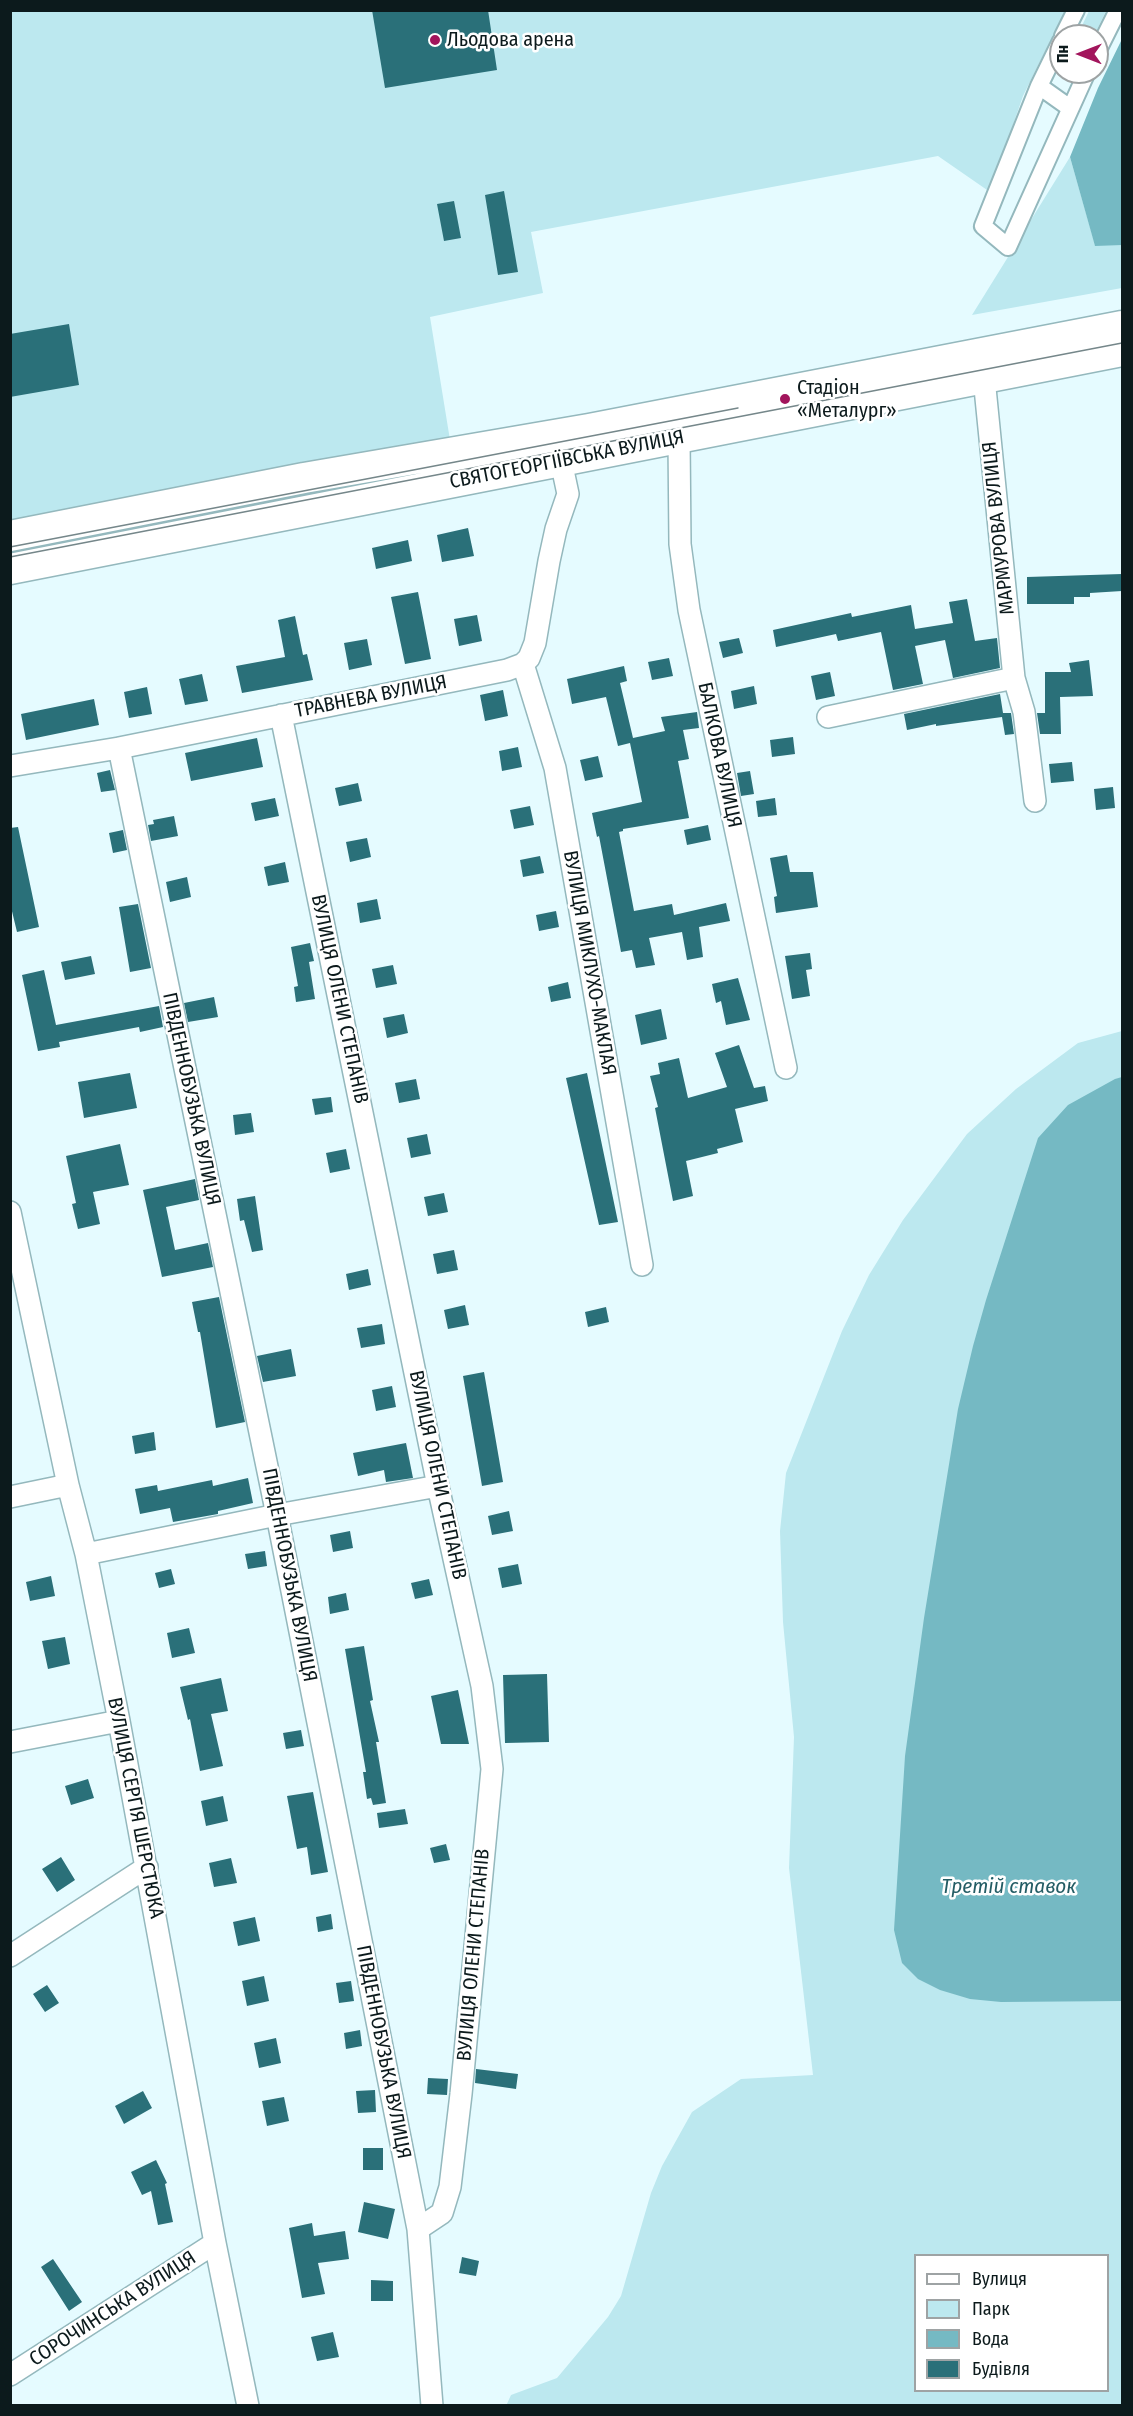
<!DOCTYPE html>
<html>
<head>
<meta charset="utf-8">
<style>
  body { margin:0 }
  #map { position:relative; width:1133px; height:2416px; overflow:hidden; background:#e5fbff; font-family:"Fira Sans Condensed",sans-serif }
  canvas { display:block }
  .frame { position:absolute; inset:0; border:12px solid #0c1a1c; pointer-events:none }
  .legend { position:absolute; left:914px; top:2254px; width:195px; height:138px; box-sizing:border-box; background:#fff; border:2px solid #9ea3a4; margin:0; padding:8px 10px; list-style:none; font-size:18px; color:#0c1a1c }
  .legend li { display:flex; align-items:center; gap:12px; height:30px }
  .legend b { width:30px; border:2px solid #9ea3a4 }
  .north { position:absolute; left:1049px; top:24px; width:60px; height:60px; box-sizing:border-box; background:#fff; border:2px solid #9ea3a4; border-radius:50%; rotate:270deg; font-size:16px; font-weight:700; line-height:24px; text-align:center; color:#0c1a1c }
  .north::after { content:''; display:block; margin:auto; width:21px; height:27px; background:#a2155c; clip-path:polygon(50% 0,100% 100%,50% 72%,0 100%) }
</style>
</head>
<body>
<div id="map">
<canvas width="1133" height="2416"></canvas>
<div class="frame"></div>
<ul class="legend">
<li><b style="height:8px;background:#fff"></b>Вулиця</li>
<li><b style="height:16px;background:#bce8ef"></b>Парк</li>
<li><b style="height:16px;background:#75b9c3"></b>Вода</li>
<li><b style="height:16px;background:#2a7079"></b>Будівля</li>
</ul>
<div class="north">Пн</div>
</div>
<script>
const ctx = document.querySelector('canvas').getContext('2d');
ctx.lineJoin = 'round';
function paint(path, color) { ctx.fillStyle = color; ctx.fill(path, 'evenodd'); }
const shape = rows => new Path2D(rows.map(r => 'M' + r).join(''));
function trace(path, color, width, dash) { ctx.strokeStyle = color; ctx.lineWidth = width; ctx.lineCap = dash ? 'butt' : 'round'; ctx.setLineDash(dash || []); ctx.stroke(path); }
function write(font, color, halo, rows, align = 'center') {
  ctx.font = font + ' "Fira Sans Condensed",sans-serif'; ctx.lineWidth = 5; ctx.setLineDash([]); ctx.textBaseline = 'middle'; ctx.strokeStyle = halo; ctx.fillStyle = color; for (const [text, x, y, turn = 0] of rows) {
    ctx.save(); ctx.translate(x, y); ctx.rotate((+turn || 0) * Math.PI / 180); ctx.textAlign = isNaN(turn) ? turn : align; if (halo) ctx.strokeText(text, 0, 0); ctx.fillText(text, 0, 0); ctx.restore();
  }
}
const green = shape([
  [11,11,1065,11,1023,96,990,192,938,156,531,232,543,293,430,317,450,440,11,521],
  [1089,11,1106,11,1094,36,1077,36],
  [1070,157,1095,245,1122,245,1122,288,972,315],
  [1122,1031,1122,2405,506,2406,511,2395,557,2378,608,2317,621,2296,651,2193,662,2166,692,2112,741,2079,813,2075,789,1868,794,1737,783,1622,780,1531,786,1473,842,1331,869,1275,903,1220,967,1134,1016,1089,1078,1043],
  [916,2256,1108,2256,1108,2390,916,2390]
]);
const water = shape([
  [1122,39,1122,245,1095,246,1070,157,1098,88],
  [1122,1077,1122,2001,1001,2002,970,1999,940,1990,918,1979,902,1963,894,1930,905,1756,924,1618,958,1409,973,1346,986,1300,1038,1138,1068,1105,1115,1079]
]);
const building = shape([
  [372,10,488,10,497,70,385,88],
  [504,191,518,272,498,275,485,195],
  [454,201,461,238,444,241,437,204],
  [69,324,79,385,10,397,10,334],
  [468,528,474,556,442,562,437,535],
  [408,540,412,561,376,569,372,548],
  [1122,574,1122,591,1090,593,1090,597,1074,597,1074,604,1027,604,1027,577],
  [418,592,431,659,405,664,391,597],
  [967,599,975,641,997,638,1000,668,953,678,945,640,915,646,923,684,893,690,881,632,838,641,836,634,776,647,773,630,851,613,852,617,911,605,915,629,953,623,949,602],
  [477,615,482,641,459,646,454,619],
  [295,616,303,655,307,654,313,680,242,693,236,666,285,657,278,620],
  [739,638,743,653,723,658,719,642],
  [367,639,372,665,349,670,344,643],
  [669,658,673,676,652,680,648,662],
  [1089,660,1093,696,1060,697,1061,734,1040,734,1037,713,1045,713,1045,672,1071,672,1069,663],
  [624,666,627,681,620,683,633,738,665,731,661,717,697,712,699,728,683,730,689,759,678,761,689,818,623,829,623,831,619,832,634,911,672,904,674,915,726,903,730,921,699,927,703,957,687,960,682,932,649,938,655,965,636,968,632,950,621,952,599,836,597,837,592,813,642,802,630,743,618,746,606,697,572,704,567,679],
  [830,672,835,696,816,700,811,676],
  [202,674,208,701,185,705,179,679],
  [754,686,757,704,734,709,731,691],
  [147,687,152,714,129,718,124,692],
  [503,690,508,716,485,721,480,695],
  [1000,694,1003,713,1011,713,1014,734,1005,735,1002,717,936,726,936,724,907,730,904,714],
  [94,699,99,725,26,740,21,714],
  [793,737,795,754,772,757,770,740],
  [257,738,263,767,191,781,185,753],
  [518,747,522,767,502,771,499,751],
  [598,756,603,777,585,781,580,760],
  [1072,762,1074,781,1051,783,1049,764],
  [110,770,115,790,101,792,97,773],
  [750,771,754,794,741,796,737,773],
  [358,783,362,801,339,806,335,788],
  [1113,787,1115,808,1096,810,1094,789],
  [275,798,279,816,255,821,251,803],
  [775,798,777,815,758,817,756,801],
  [530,806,534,825,514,829,510,810],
  [174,816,178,836,151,841,148,825,154,824,153,820],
  [708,825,711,840,687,845,684,830],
  [18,827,39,927,17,932,10,903,10,828],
  [123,830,127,850,113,853,109,833],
  [367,838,371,857,350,862,346,842],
  [787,855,790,872,813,872,818,907,776,913,774,897,777,896,770,858],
  [540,856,544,873,523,877,520,860],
  [285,862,289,882,268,886,264,867],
  [187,877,191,897,170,902,166,882],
  [377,899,381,919,360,923,357,903],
  [138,904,151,968,130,972,119,907],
  [556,911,559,927,539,931,536,915],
  [310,943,314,961,309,962,315,999,296,1002,294,987,298,986,291,947],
  [810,953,812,969,806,970,810,996,792,999,785,956],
  [91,956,95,974,65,980,61,962],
  [393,965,397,984,376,988,372,969],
  [44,970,56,1025,159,1006,163,1027,140,1032,139,1027,59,1042,60,1047,38,1051,22,975],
  [738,978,750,1020,726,1025,721,1001,716,1003,712,984],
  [568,982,571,998,551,1002,548,987],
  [214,997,218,1017,188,1022,184,1003],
  [661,1009,667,1039,641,1045,635,1015],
  [404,1014,408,1033,387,1038,383,1018],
  [739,1045,754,1088,765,1086,768,1101,735,1109,743,1142,717,1149,718,1153,686,1161,693,1196,673,1201,655,1108,658,1107,650,1076,660,1074,658,1063,679,1058,688,1098,727,1087,715,1053],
  [130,1073,137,1108,84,1118,78,1082],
  [587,1073,618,1222,599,1225,566,1078],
  [416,1079,420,1099,399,1103,395,1083],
  [331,1097,333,1112,315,1115,312,1099],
  [251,1113,254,1132,235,1135,233,1115],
  [427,1134,431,1154,411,1158,407,1138],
  [120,1144,129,1185,93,1192,100,1224,78,1229,72,1204,76,1203,66,1156],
  [346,1149,350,1169,330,1173,326,1153],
  [195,1179,199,1200,166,1207,175,1250,208,1243,213,1267,162,1277,143,1190],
  [444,1193,448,1212,428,1216,424,1197],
  [255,1196,263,1250,252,1252,244,1220,240,1221,237,1199],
  [454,1250,458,1270,437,1274,433,1254],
  [368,1269,371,1285,349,1290,346,1274],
  [219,1297,245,1422,216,1428,200,1332,198,1332,192,1302],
  [465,1305,469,1325,448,1329,444,1310],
  [606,1307,609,1322,588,1327,585,1312],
  [382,1324,385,1344,361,1348,357,1328],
  [291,1349,296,1376,263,1382,257,1356],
  [484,1372,503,1482,482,1486,463,1376],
  [392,1386,396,1407,376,1411,372,1390],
  [154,1432,156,1450,135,1454,132,1436],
  [406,1443,413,1478,386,1482,384,1470,358,1476,353,1453],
  [248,1478,253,1503,218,1511,218,1514,173,1522,170,1508,140,1514,135,1489,157,1485,158,1491,212,1480,213,1486],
  [509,1511,513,1531,492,1535,488,1516],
  [350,1531,353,1548,333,1552,330,1535],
  [265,1551,267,1566,248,1569,245,1554],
  [518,1564,522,1584,502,1588,498,1568],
  [171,1569,175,1584,159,1588,155,1573],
  [51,1576,55,1596,30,1601,26,1582],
  [429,1579,433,1595,415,1599,411,1583],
  [346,1593,349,1610,330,1614,328,1597],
  [189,1628,195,1653,172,1658,167,1633],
  [65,1637,70,1664,48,1669,42,1641],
  [364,1646,373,1700,370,1701,379,1742,376,1742,386,1803,373,1805,371,1798,367,1799,363,1772,366,1772,345,1649],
  [547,1674,549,1742,505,1743,503,1675],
  [221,1678,228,1711,211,1714,223,1766,200,1771,190,1719,188,1720,180,1687],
  [458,1690,469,1744,441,1744,431,1696],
  [301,1730,304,1746,286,1749,283,1733],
  [88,1779,94,1798,71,1805,65,1786],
  [313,1792,328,1872,311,1875,307,1847,297,1849,287,1796],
  [223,1796,228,1821,206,1826,201,1801],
  [405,1809,408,1824,379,1828,377,1813],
  [446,1844,450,1860,434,1863,430,1848],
  [61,1857,75,1880,57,1892,42,1869],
  [231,1858,237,1883,214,1887,209,1863],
  [331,1914,333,1929,318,1932,316,1917],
  [255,1917,260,1941,238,1946,233,1922],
  [264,1976,269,2001,247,2006,242,1981],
  [351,1981,354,2001,339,2003,336,1983],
  [47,1985,59,2003,45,2012,33,1994],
  [360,2030,362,2046,346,2049,344,2033],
  [276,2038,281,2063,259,2068,254,2043],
  [476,2069,518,2074,516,2089,475,2083],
  [428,2078,448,2079,447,2095,427,2094],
  [375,2090,376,2112,358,2113,356,2091],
  [143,2091,152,2108,124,2124,115,2106],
  [284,2097,289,2121,267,2126,262,2101],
  [363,2148,383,2148,383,2170,363,2170],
  [156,2160,167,2183,165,2184,173,2222,158,2225,151,2191,142,2195,131,2172],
  [364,2202,395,2209,388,2239,358,2232],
  [312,2223,314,2236,345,2231,349,2259,318,2263,325,2294,302,2298,289,2228],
  [462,2257,479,2261,476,2276,459,2273],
  [53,2259,82,2302,69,2311,41,2267],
  [371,2280,393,2281,393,2301,371,2301],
  [333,2332,339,2357,317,2361,311,2337]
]);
const pedestrian = shape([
  [1063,36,1076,10],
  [1061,41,1039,86,983,226,1008,247,1087,72],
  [1097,52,1118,10],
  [1039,86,1070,108]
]);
const minor = shape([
  [984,378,1014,678,1024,712,1035,801],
  [679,439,680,544,689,610,786,1068],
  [523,664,555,768,642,1265],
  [281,715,438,1486,482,1686,492,1769,461,2094,450,2187,442,2213,418,2229],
  [828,717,1014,678],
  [119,748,277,1515,418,2229,432,2406],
  [10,766,119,748,507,670,523,664,529,658,535,643,549,561,556,529,568,494,561,461],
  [10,1212,68,1485,86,1554,119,1721,215,2243,248,2406],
  [10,1497,68,1485],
  [86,1554,277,1515,438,1486],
  [10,1742,119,1721],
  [10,1956,147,1867],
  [10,2375,215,2243]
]);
const secondary = shape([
  [10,536,304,478,589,429,1122,326],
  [10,569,1122,351]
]);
const tram = shape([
  [10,547,738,408],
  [10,557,1122,343]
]);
const markers = [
  [435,40,6,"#a2155c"],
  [785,399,6,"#a2155c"]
];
const poiNames = [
  ["Льодова арена",447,40],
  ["Стадіон",797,388],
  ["«Металург»",797,411]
];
const streetNames = [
  ["СВЯТОГЕОРГІЇВСЬКА ВУЛИЦЯ",567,460,-11],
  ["МАРМУРОВА ВУЛИЦЯ",999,528,-96],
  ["ТРАВНЕВА ВУЛИЦЯ",371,697,-11],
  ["БАЛКОВА ВУЛИЦЯ",719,755,78],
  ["ВУЛИЦЯ МИКЛУХО-МАКЛАЯ",589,963,80],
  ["ВУЛИЦЯ ОЛЕНИ СТЕПАНІВ",339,999,78],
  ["ПІВДЕННОБУЗЬКА ВУЛИЦЯ",191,1099,78],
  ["ВУЛИЦЯ ОЛЕНИ СТЕПАНІВ",437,1475,78],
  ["ПІВДЕННОБУЗЬКА ВУЛИЦЯ",289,1575,79],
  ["ВУЛИЦЯ СЕРГІЯ ШЕРСТЮКА",135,1808,79],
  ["ВУЛИЦЯ ОЛЕНИ СТЕПАНІВ",474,1955,-85],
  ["ПІВДЕННОБУЗЬКА ВУЛИЦЯ",383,2052,79],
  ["СОРОЧИНСЬКА ВУЛИЦЯ",113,2309,-33]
];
const waterNames = [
  ["Третій ставок",1009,1887]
];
paint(green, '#bce8ef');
paint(water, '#75b9c3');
paint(building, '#2a7079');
trace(pedestrian, '#94b8bd', 20);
trace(minor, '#94b8bd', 24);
trace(secondary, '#94b8bd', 33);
trace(pedestrian, '#fff', 16);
trace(minor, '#fff', 21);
trace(secondary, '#fff', 30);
trace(tram, '#75878a', 1.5);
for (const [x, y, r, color] of markers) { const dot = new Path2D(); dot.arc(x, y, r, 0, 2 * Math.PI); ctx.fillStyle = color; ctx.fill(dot); trace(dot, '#fff', 2); }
write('20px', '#0c1a1c', '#fff', poiNames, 'left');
write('20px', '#0c1a1c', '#fff', streetNames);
write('italic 21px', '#245d65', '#fff', waterNames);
</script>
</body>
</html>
